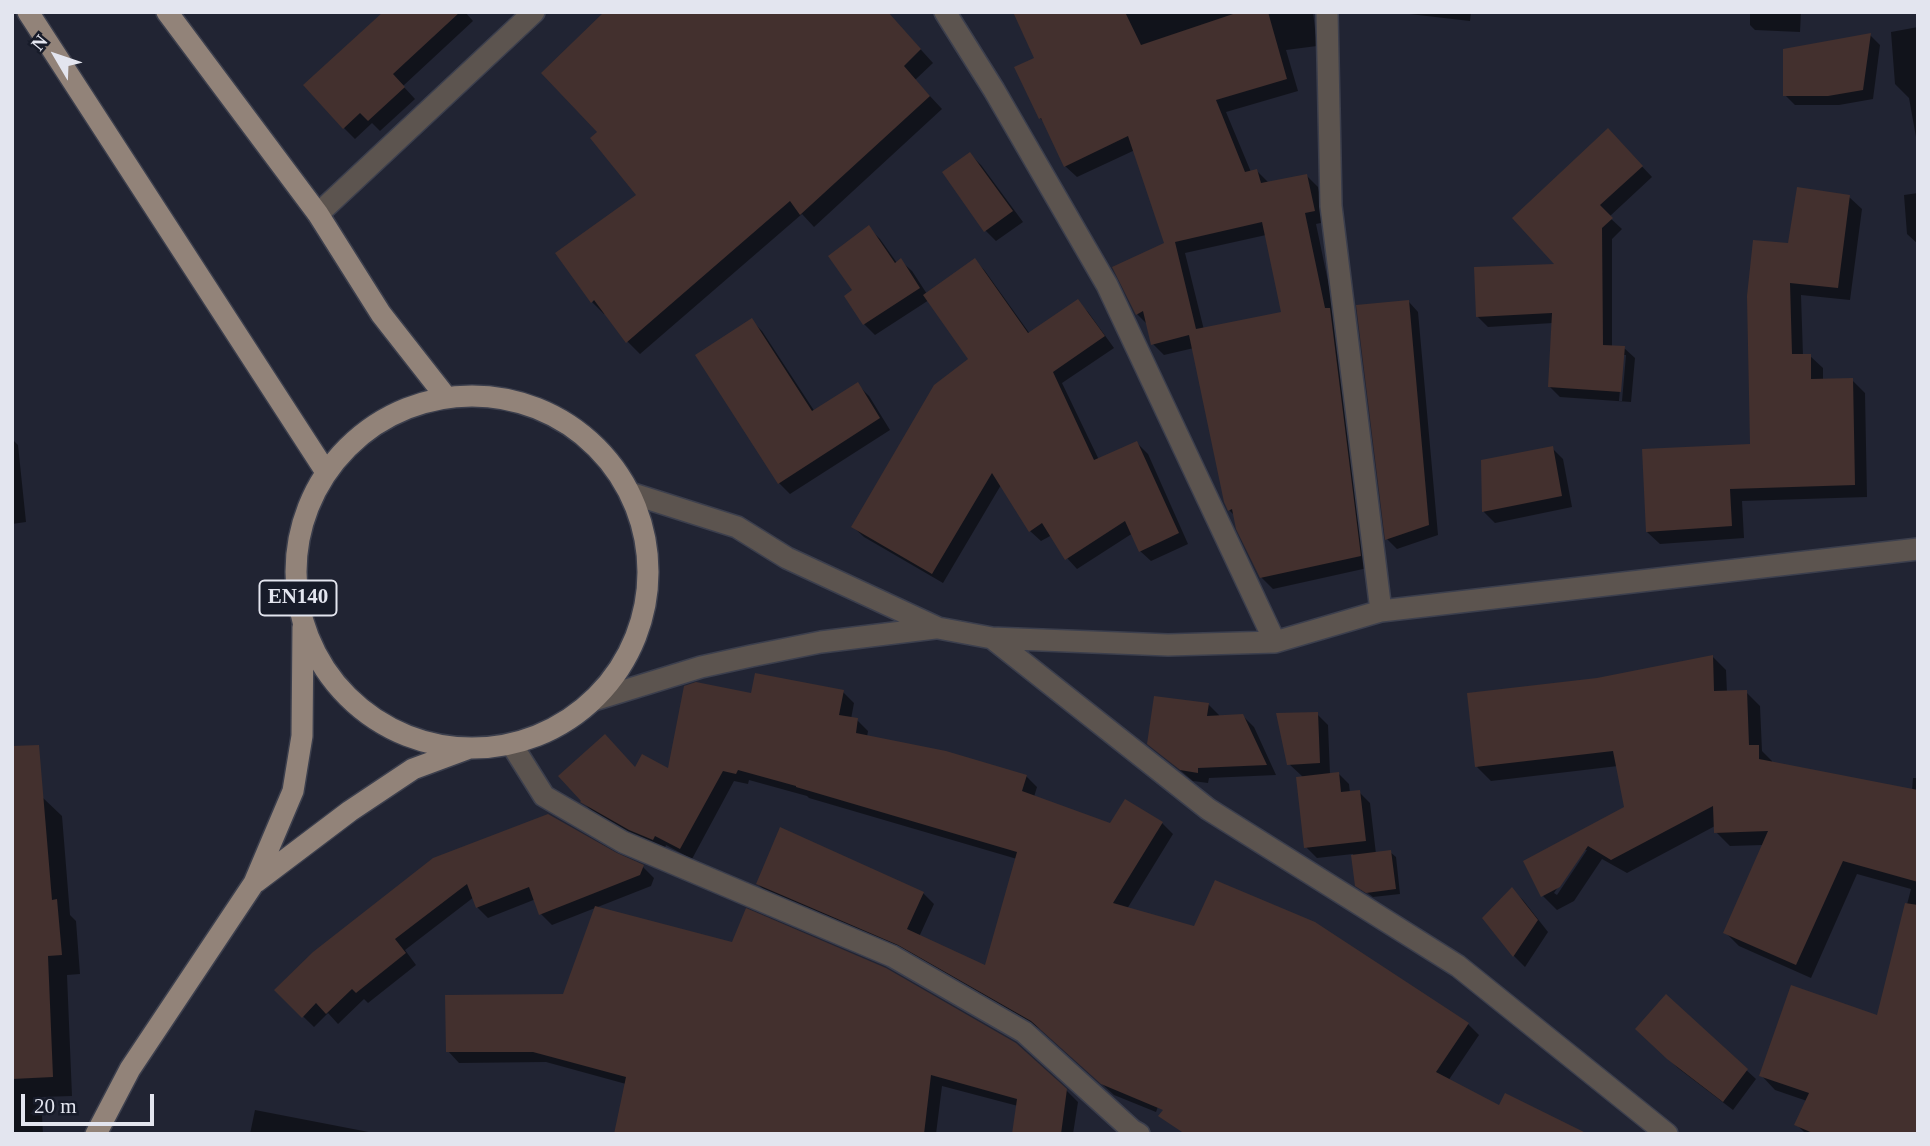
<!DOCTYPE html>
<html>
<head>
<meta charset="utf-8">
<style>
  body { margin:0 }
  #map { position:relative; width:1930px; height:1146px; overflow:hidden; background:#212433; font-family:"Times New Roman",serif }
  canvas { display:block }
  .frame { position:absolute; inset:0; border:14px solid #e3e5ef; pointer-events:none }
  .north { position:absolute; left:21px; top:21px; width:70px; height:70px; -webkit-text-stroke:5px #171b29; paint-order:stroke; rotate:309deg; font-size:19px; font-weight:700; line-height:28px; text-align:center; color:#e3e5ef }
  .north::after { content:''; display:block; margin:auto; width:24px; height:32px; background:#e3e5ef; clip-path:polygon(50% 0,100% 100%,50% 72%,0 100%) }
  .scale { position:absolute; left:21px; top:1094px; width:133px; height:32px; box-sizing:border-box; border:4px solid #e3e5ef; border-top:0; padding-left:9px; font-size:21px; line-height:24px; white-space:nowrap; color:#e3e5ef; -webkit-text-stroke:5px #171b29; paint-order:stroke }
</style>
</head>
<body>
<div id="map">
<canvas width="1930" height="1146"></canvas>
<div class="frame"></div>
<div class="north">N</div>
<div class="scale">20 m</div>
</div>
<script>
const ctx = document.querySelector('canvas').getContext('2d');
ctx.lineJoin = 'round';
function paint(path, color) { ctx.fillStyle = color; ctx.fill(path, 'evenodd'); }
const shape = rows => new Path2D(rows.map(r => 'M' + r).join(''));
function trace(path, color, width, dash) { ctx.strokeStyle = color; ctx.lineWidth = width; ctx.lineCap = dash ? 'butt' : 'round'; ctx.setLineDash(dash || []); ctx.stroke(path); }
function write(font, color, halo, rows, align = 'center') {
  ctx.font = font + ' "Times New Roman",serif'; ctx.lineWidth = 5; ctx.setLineDash([]); ctx.textBaseline = 'middle'; ctx.strokeStyle = halo; ctx.fillStyle = color; for (const [text, x, y, turn = 0] of rows) {
    ctx.save(); ctx.translate(x, y); ctx.rotate((+turn || 0) * Math.PI / 180); ctx.textAlign = isNaN(turn) ? turn : align; if (halo) ctx.strokeText(text, 0, 0); ctx.fillText(text, 0, 0); ctx.restore();
  }
}
const shadow = shape([
  [385,12,465,12,473,21,403,86,415,99,380,131,372,123,355,139,344,128],
  [1015,12,1313,12,1317,46,1286,50,1298,91,1226,112,1251,172,1257,171,1269,183,1306,175,1318,187,1325,222,1316,224,1335,315,1372,567,1273,589,1261,577,1235,516,1229,510,1194,348,1164,355,1153,344,1148,325,1137,314,1114,268,1166,244,1135,150,1077,177,1065,166,1046,124,1040,118,1037,58],
  [1266,235,1284,313,1204,330,1185,253],
  [1392,12,1471,12,1470,21],
  [1750,12,1801,12,1800,32,1755,30,1750,25],
  [894,20,933,63,915,80,942,109,814,227,802,214,640,354,627,341,606,313,604,314,592,302],
  [1918,27,1918,148,1909,98,1895,84,1891,32],
  [1870,35,1880,45,1873,99,1839,105,1795,105,1785,95],
  [1618,141,1652,177,1609,217,1622,229,1612,239,1612,347,1624,348,1635,358,1631,402,1560,397,1550,387,1553,323,1488,327,1477,316,1558,266],
  [1623,355,1626,355,1622,401,1619,401],
  [970,154,981,165,1023,222,996,241,985,230],
  [1918,193,1918,244,1907,234,1904,195],
  [1849,197,1862,209,1850,300,1801,295,1803,356,1810,356,1823,368,1823,381,1852,380,1865,393,1867,497,1742,501,1744,538,1660,544,1647,532,1752,446,1789,245],
  [869,228,880,239,897,263,901,261,912,271,927,294,975,260,985,271,1030,334,1077,301,1088,312,1114,348,1062,383,1099,460,1137,443,1148,454,1188,544,1151,561,1140,551,1133,533,1077,569,1067,558,1052,535,1041,541,1030,531,1001,485,943,583,864,537,853,527,971,360,929,300,875,335,864,324,855,291],
  [1409,302,1418,312,1438,535,1397,549,1387,539,1358,307],
  [751,320,762,331,815,412,858,385,869,396,890,430,790,494,779,483],
  [12,439,18,445,26,522,12,524],
  [1552,448,1563,459,1572,507,1495,523,1484,512,1482,462],
  [1712,656,1726,670,1727,693,1746,692,1760,706,1762,751,1772,761,1772,764,1912,791,1913,778,1918,778,1918,1134,1804,1134,1804,1132,1796,1124,1807,1101,1775,1090,1761,1075,1878,1017,1911,889,1857,874,1811,978,1739,946,1725,932,1763,845,1730,846,1716,832,1715,826,1627,873,1602,859,1574,901,1557,910,1543,896,1525,862,1626,808,1618,766,1491,781,1477,767,1597,679],
  [1583,850,1587,850,1557,895,1554,893],
  [843,692,854,703,851,719,857,720,868,731,867,737,1026,776,1037,787,1034,797,1111,825,1162,823,1173,834,1127,909,1468,1024,1479,1035,1448,1081,1500,1107,1583,1134,1184,1134,1199,1065,1176,1058,1156,1112,1114,1095,1044,1031,911,955,769,895,758,884,923,893,934,904,919,937,986,967,1017,859,809,798,807,796,749,780,748,784,734,781,692,859,666,845,664,850,642,841,593,812,583,802,636,769,669,771,752,695],
  [1208,704,1219,715,1219,717,1243,716,1254,727,1276,775,1209,778,1208,783,1193,781,1149,744],
  [1317,714,1328,725,1330,774,1338,773,1349,784,1350,793,1359,792,1370,803,1376,854,1390,852,1396,857,1400,894,1373,897,1357,885,1353,854,1317,858,1306,847,1303,777,1289,764],
  [42,797,62,816,70,915,76,921,80,974,67,975,72,1096,41,1097,43,1134,12,1134,12,800],
  [616,855,643,867,654,878,651,886,552,925,541,914,536,899,488,918,477,907,474,897,405,950,416,965,368,1003,364,999,338,1024,328,1013,314,1027,276,990,431,861],
  [1512,890,1523,900,1548,932,1525,967,1514,956,1484,918],
  [447,997,1066,1090,1078,1102,1073,1134,1014,1134,1018,1106,942,1086,936,1134,616,1134,626,1084,546,1062,459,1063,448,1051],
  [1666,997,1756,1079,1733,1110,1678,1068,1637,1029],
  [255,1110,379,1134,250,1134]
]);
const building = shape([
  [383,12,460,12,393,74,405,87,368,121,360,113,343,129,303,85],
  [604,12,888,12,921,49,904,66,930,96,800,215,790,201,626,343,594,300,591,303,555,253,636,195,590,138,597,132,541,73],
  [1013,12,1125,12,1141,45,1239,12,1268,12,1287,79,1216,100,1245,172,1257,169,1261,183,1307,174,1315,211,1305,213,1325,308,1330,308,1361,556,1260,578,1236,529,1232,509,1228,511,1224,502,1189,335,1151,345,1143,311,1136,315,1112,267,1164,243,1128,136,1064,167,1041,118,1039,119,1014,67,1034,58],
  [1262,222,1281,312,1196,329,1175,242],
  [1871,33,1863,90,1828,96,1783,96,1783,49],
  [1608,128,1643,166,1600,205,1613,218,1602,228,1603,345,1625,346,1621,392,1548,387,1552,313,1476,317,1474,267,1554,264,1512,218],
  [970,152,1013,211,984,232,942,172],
  [1797,187,1850,195,1838,288,1790,283,1792,354,1811,354,1811,379,1853,378,1855,485,1730,489,1732,526,1646,532,1642,449,1750,444,1747,296,1753,240,1788,243],
  [869,225,895,263,901,258,920,288,863,325,844,296,852,290,828,256],
  [975,258,1028,333,1078,299,1105,336,1053,372,1094,460,1137,441,1179,533,1139,552,1125,521,1065,560,1042,523,1029,532,992,473,932,574,851,527,934,385,968,359,923,295],
  [1409,300,1429,525,1385,540,1356,305],
  [752,318,812,411,858,382,880,418,778,484,695,355],
  [1553,446,1562,496,1482,512,1481,460],
  [1713,655,1714,691,1747,690,1749,745,1759,745,1759,759,1918,790,1918,882,1843,861,1796,965,1723,933,1768,831,1714,833,1713,806,1611,860,1588,846,1560,887,1541,897,1523,861,1624,807,1613,751,1475,767,1467,693,1597,678],
  [755,673,844,690,839,715,858,718,856,733,946,751,1027,775,1022,791,1110,823,1125,799,1163,822,1113,903,1194,926,1215,880,1315,922,1469,1023,1436,1072,1499,1105,1505,1093,1588,1134,1185,1134,1158,1116,1163,1110,1101,1084,1031,1021,898,945,756,884,780,827,924,892,907,929,985,965,1017,852,796,787,796,786,738,770,736,774,723,771,680,849,655,836,653,840,629,830,580,802,581,801,558,776,605,734,635,767,642,754,668,768,684,686,696,682,751,693],
  [1154,696,1209,703,1207,716,1243,714,1267,765,1198,768,1198,773,1180,770,1147,744],
  [1318,712,1320,763,1287,765,1276,713],
  [39,745,52,900,57,899,62,955,48,956,53,1077,12,1079,12,746],
  [1339,772,1341,792,1360,790,1366,841,1304,848,1296,777],
  [548,814,617,853,644,865,640,875,539,915,529,887,476,908,467,884,395,939,406,953,356,993,352,989,326,1014,316,1003,302,1018,274,990,313,952,433,858],
  [1391,850,1396,889,1366,893,1355,886,1351,855],
  [1512,887,1538,920,1513,957,1482,918],
  [1905,903,1918,905,1918,1134,1815,1134,1794,1125,1809,1093,1759,1076,1791,985,1877,1015],
  [595,906,732,942,746,908,886,968,1016,1043,1067,1089,1061,1134,1012,1134,1017,1099,931,1075,924,1134,614,1134,626,1077,533,1052,446,1052,445,995,563,994],
  [1666,994,1748,1069,1723,1102,1667,1059,1635,1029]
]);
const minor = shape([
  [945,12,994,90,1107,285,1275,642],
  [1327,12,1331,206,1381,611],
  [318,214,534,12],
  [630,493,737,527,787,558,938,628,992,638,1168,645,1275,642,1381,611,1918,549],
  [992,638,1208,809,1458,966,1667,1134],
  [594,700,701,667,751,656,821,642,935,628],
  [512,745,544,796,623,842,892,956,1024,1032,1132,1130,1139,1134]
]);
const major = shape([
  [28,12,326,472],
  [167,12,318,214,381,314,446,397],
  '296 572a176 176 0 1 1 352 0a176 176 0 1 1-352 0Z',
  [256,882,350,811,413,769,467,749],
  [96,1134,130,1069,254,883,293,791,302,736,303,627]
]);
const shields = [
  [298,598,77]
];
const shieldNames = [
  ["EN140",298,598]
];
paint(shadow, '#0007');
paint(building, '#43302e');
trace(minor, '#3c3f4d', 24);
trace(major, '#3c3f4d', 24);
trace(minor, '#5c544f', 21);
trace(major, '#928379', 21);
for (const [x, y, w] of shields) { const box = new Path2D(); box.roundRect(x - w / 2, y - 17.5, w, 35, 5); ctx.fillStyle = '#171b29'; ctx.fill(box); trace(box, '#e3e5ef', 2); }
write('bold 21px', '#e3e5ef', null, shieldNames);
</script>
</body>
</html>
